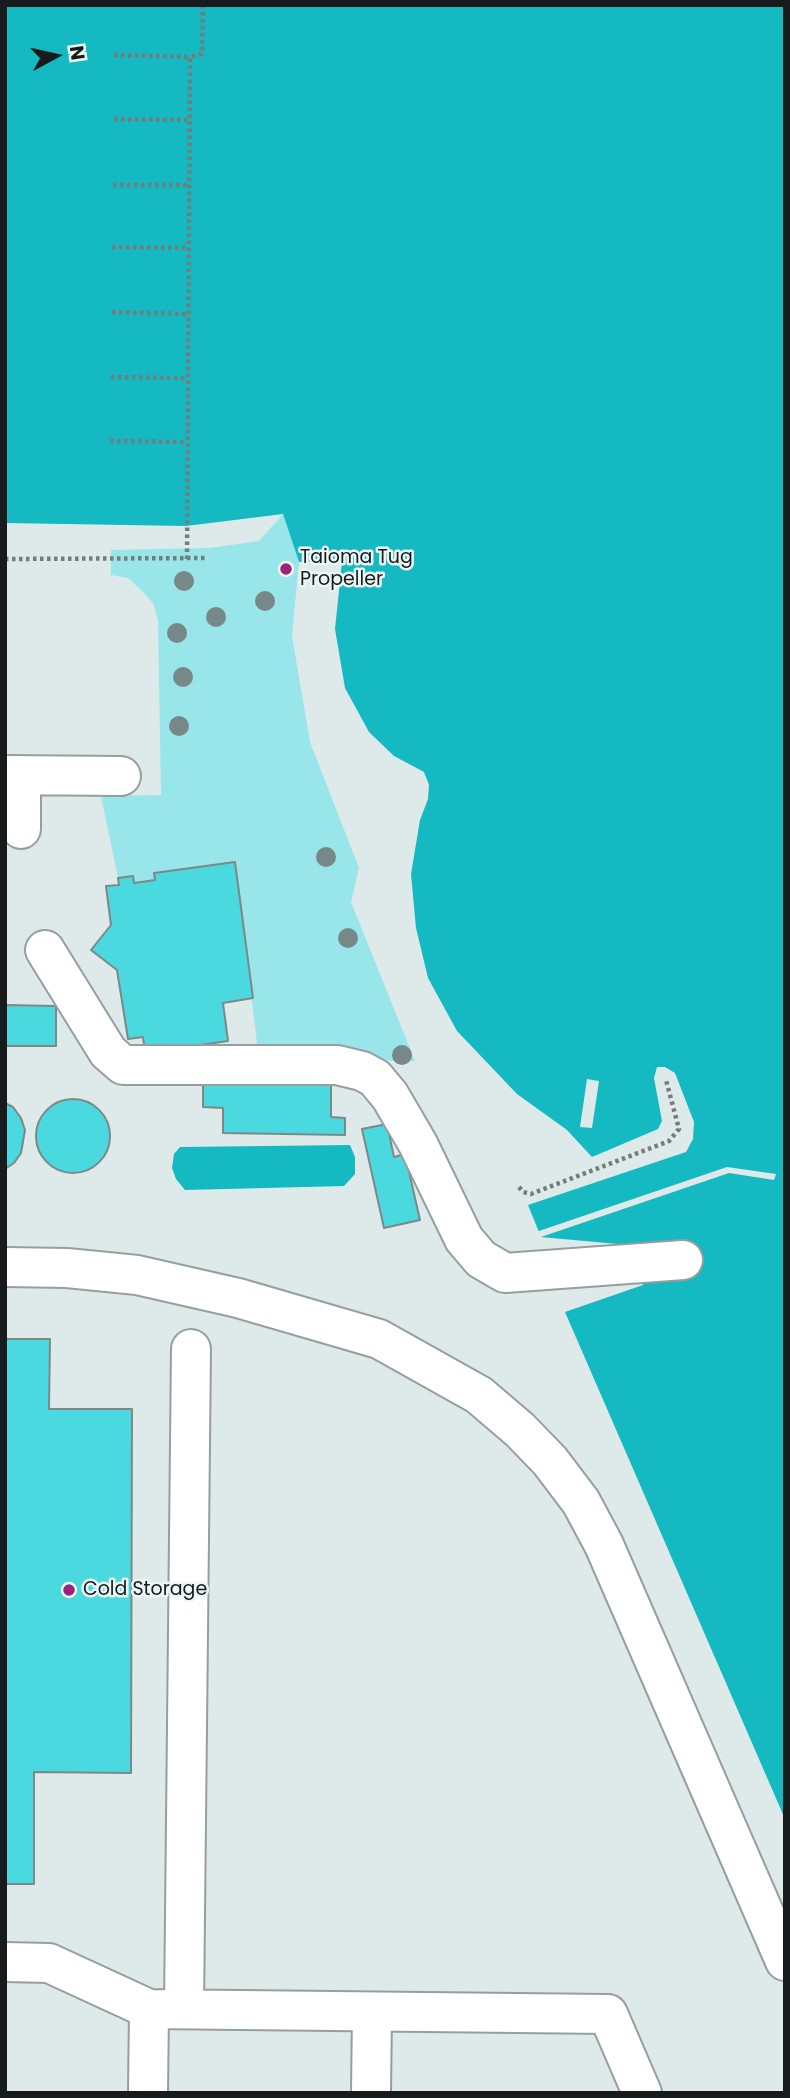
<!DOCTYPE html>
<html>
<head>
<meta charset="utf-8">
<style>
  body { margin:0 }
  #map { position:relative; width:790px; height:2098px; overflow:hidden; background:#dee9e9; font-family:Poppins,sans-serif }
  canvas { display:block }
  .frame { position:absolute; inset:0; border:7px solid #171b1b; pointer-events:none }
  .north { position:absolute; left:21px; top:21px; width:70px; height:70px; -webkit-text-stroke:5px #ebf6f6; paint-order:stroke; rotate:82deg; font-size:19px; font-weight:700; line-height:28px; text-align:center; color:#171b1b }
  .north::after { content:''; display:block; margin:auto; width:24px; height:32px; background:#171b1b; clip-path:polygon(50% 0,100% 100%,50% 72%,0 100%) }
</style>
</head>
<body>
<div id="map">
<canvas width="790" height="2098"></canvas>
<div class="frame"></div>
<div class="north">N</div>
</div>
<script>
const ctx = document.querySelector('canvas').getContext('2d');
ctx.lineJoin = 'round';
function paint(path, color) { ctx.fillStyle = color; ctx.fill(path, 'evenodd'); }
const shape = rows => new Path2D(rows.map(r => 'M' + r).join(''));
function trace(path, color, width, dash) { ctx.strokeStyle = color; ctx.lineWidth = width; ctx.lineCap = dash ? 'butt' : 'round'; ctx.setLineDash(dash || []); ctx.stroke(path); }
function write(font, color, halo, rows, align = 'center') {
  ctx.font = font + ' Poppins,sans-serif'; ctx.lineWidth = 5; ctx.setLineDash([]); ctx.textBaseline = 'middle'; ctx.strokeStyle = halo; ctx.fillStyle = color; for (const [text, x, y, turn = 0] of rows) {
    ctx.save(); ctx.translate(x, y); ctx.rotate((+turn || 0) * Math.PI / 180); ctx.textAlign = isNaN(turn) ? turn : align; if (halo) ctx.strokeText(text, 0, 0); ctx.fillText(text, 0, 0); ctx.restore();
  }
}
const green = shape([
  [283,514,299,562,292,636,310,742,359,868,351,902,415,1061,259,1059,235,863,154,873,155,880,134,883,133,876,118,878,101,796,161,795,158,620,153,603,140,589,128,578,111,575,111,550,209,548,259,541]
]);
const water = shape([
  [5,5,785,5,785,1819,565,1312,643,1285,639,1246,541,1237,528,1205,686,1152,693,1139,694,1122,675,1073,665,1067,657,1067,654,1078,662,1121,658,1129,592,1157,567,1130,517,1094,457,1031,428,978,416,928,411,874,420,820,428,799,429,785,424,772,394,756,369,732,345,688,335,629,342,562,299,562,283,514,186,526,5,523],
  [350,1145,355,1157,355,1174,344,1186,185,1190,176,1179,172,1168,174,1154,180,1147]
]);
const pier = shape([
  [587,1079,599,1081,592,1128,580,1127],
  [727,1167,776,1174,774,1180,729,1173,538,1238,536,1232]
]);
const building = shape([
  [235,862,253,998,223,1003,228,1041,145,1053,143,1037,128,1039,117,970,91,950,111,925,106,886,119,885,118,878,133,876,134,883,155,880,154,873,235,862],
  [5,1005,56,1006,56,1046,5,1046,5,1005],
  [331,1077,331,1117,345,1118,345,1135,223,1133,223,1108,203,1107,203,1081,331,1077],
  '36 1136a37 37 0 1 1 74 0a37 37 0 1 1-74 0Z',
  [5,1103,13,1107,21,1118,25,1130,21,1153,14,1163,5,1169,5,1103],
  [387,1124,394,1157,405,1154,420,1220,384,1228,362,1129,387,1124],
  [5,1339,50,1339,49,1409,132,1409,131,1773,34,1772,34,1884,5,1884,5,1339]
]);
const path = shape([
  [114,55,190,57],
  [114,119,189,120],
  [113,185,189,185],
  [112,247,188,248],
  [112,312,188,314],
  [111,377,187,378],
  [110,441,187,442],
  [5,559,207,558],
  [187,559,190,57,202,54,203,5],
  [519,1187,523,1192,531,1194,669,1141,679,1129,666,1080]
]);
const minor = shape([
  [5,775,121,776],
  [21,829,21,775],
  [45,950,108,1052,123,1065,337,1065,362,1071,375,1078,390,1096,418,1144,464,1239,481,1259,505,1273,683,1260],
  [5,1267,67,1268,137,1275,238,1298,379,1339,479,1395,520,1430,550,1461,581,1502,604,1545,785,1961],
  [5,1962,49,1963,149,2009,608,2014,642,2093],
  [184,2009,191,1349],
  [148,2093,149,2009],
  [371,2093,372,2012]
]);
const trees = [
  [184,581],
  [265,601],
  [216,617],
  [177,633],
  [183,677],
  [179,726],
  [326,857],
  [348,938],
  [402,1055]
];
const markers = [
  [286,569,7,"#9b237c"],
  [69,1590,7,"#9b237c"]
];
const poiNames = [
  ["Taioma Tug",300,558],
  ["Propeller",300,580],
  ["Cold Storage",83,1590]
];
paint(green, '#99e6ea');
paint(water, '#14b9c1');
paint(pier, '#dee9e9');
paint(building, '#4bd9e0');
trace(building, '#7e8888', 2);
trace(minor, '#959fa0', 42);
trace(path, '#747c7c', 4.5, [3.5, 3.5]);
trace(minor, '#fff', 38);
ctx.fillStyle = '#778889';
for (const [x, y] of trees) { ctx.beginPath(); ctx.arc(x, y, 10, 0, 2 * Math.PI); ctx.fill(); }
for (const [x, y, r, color] of markers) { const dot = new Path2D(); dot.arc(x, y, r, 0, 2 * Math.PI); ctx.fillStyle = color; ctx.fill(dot); trace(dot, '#ebf6f6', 2.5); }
write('19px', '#171b1b', '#ebf6f6', poiNames, 'left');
</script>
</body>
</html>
